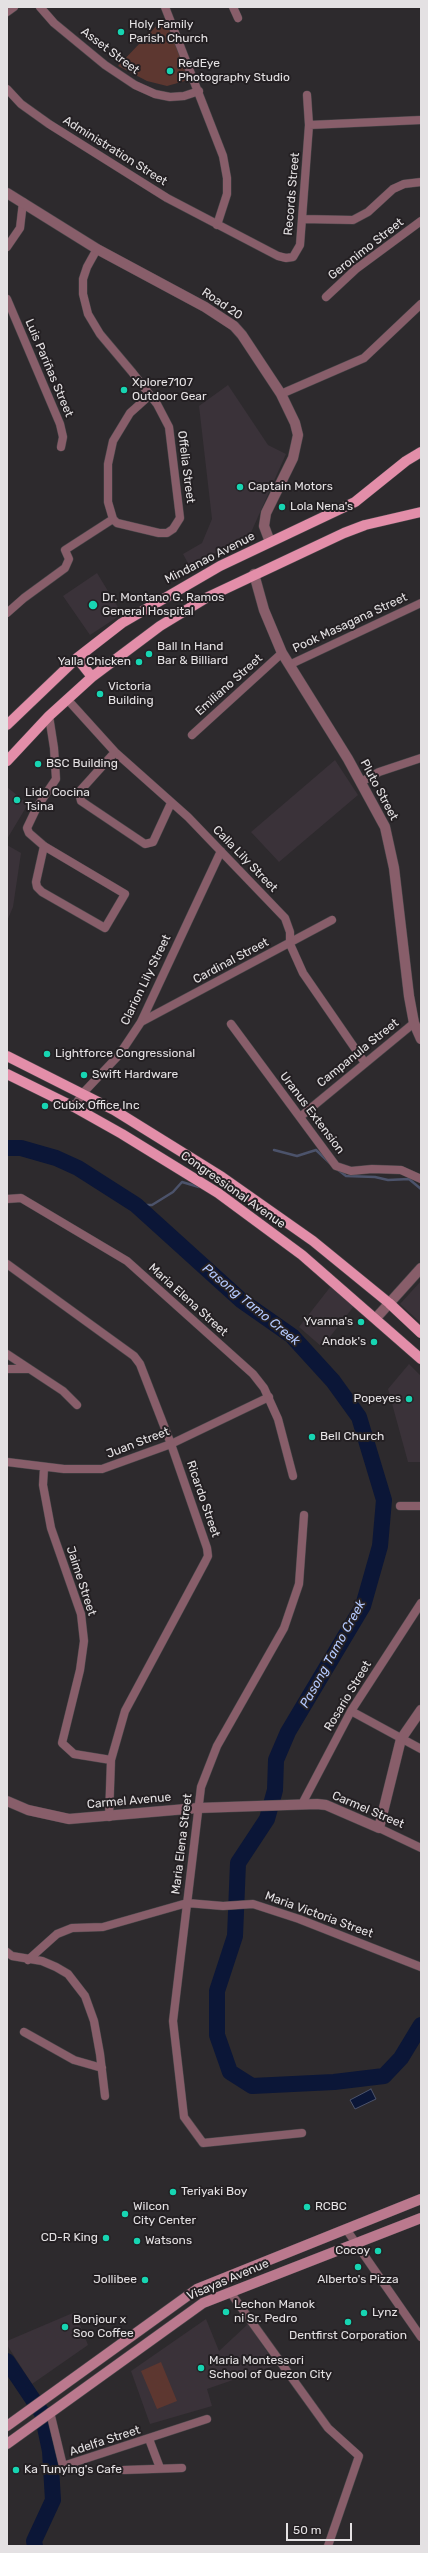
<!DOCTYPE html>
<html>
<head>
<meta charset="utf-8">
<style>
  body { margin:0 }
  #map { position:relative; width:428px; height:2553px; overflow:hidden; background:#2d2a2d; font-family:Rubik,sans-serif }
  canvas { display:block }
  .frame { position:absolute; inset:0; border:8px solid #e4e1e3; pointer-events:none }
  .scale { position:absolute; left:286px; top:2523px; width:66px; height:18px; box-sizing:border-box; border:2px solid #e4e1e3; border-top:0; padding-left:5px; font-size:12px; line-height:14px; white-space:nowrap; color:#e4e1e3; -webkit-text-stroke:3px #242023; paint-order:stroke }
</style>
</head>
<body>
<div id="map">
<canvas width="428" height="2553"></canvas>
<div class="frame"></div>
<div class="scale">50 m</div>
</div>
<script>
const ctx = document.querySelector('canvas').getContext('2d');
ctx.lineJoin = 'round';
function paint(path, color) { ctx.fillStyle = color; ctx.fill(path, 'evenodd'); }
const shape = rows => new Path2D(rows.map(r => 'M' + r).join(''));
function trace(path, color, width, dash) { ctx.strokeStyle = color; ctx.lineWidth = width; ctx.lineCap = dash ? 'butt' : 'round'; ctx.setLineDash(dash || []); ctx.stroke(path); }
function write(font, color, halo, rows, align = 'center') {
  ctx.font = font + ' Rubik,sans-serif'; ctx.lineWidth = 4; ctx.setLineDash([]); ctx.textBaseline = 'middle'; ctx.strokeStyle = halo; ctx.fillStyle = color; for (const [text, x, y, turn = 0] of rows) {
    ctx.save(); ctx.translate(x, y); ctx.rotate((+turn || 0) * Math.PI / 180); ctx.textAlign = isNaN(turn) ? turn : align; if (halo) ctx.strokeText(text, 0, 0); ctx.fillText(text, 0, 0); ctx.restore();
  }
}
const built = shape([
  [228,385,268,445,286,454,249,537,189,565,183,554,202,543,212,519,199,406],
  [97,573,122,614,90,635,63,596],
  [335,760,358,795,279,862,251,832],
  [7,787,28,804,7,839],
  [7,845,21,853,13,907,7,921],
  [421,1281,421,1323,400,1304],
  [331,1286,354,1306,322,1347,299,1327],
  [409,1364,421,1376,421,1462,408,1462,388,1389],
  [75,2312,88,2345,32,2384,7,2345,7,2341],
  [206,2319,219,2351,248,2324,276,2365,207,2389,212,2406,150,2424,131,2371]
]);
const green = shape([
  [164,18,192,79,167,86,147,81,118,66],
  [161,2362,177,2401,157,2409,141,2371]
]);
const water = shape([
  [371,2089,376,2099,355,2109,350,2100,371,2089]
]);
const stream = shape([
  [274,1150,297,1156,316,1150,332,1165],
  [337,1169,346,1176,375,1177,388,1180,409,1179,421,1189],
  [136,1205,152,1205,173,1192,182,1182,199,1187]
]);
const river = shape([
  [7,1148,21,1148,56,1158,78,1168,136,1205,242,1301,292,1336,333,1381,359,1417,384,1500,380,1546,363,1606,288,1732,276,1760,275,1790,267,1819,238,1863,235,1936,217,1991,217,2035,230,2072,252,2086,334,2082,384,2076,401,2058,421,2025],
  [7,2361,42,2413,50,2451,53,2500,34,2541,35,2546]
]);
const minor = shape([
  [40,7,54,23,105,65,135,85,155,94,170,97,184,96,199,91],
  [165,7,223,156,227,178,227,194,217,225],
  [233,7,238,18],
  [7,12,14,7],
  [7,89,21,104,49,124,167,198,278,256,286,258,293,257,300,245,309,125,307,95],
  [309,125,421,120],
  [302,219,353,220,368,212,393,189,404,184,421,182],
  [7,247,20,228,23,202],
  [97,249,87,267,83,279,83,294,88,314,100,334,132,372,157,404,169,427,180,518,173,529,167,533,159,533,117,523,113,519,108,502,108,464,113,441,130,413,150,395],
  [326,297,356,269,421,221],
  [7,299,60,424,63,437,61,447],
  [281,394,364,358,421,304],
  [7,613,24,598,65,568,69,559,65,550,113,519],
  [289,665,421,603],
  [67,699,115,752,188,817,285,918,290,932,290,944,303,973,365,1063],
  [192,735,282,653],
  [115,752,79,792,81,801,145,844,153,842,171,803],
  [361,782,379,772,421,758],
  [44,846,36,882,37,887,42,892,105,928,125,894,44,846,29,833,27,828,37,807,56,779,54,748,49,716],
  [141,1022,332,920],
  [231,1024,336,1166,351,1171,372,1169,401,1170,421,1179],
  [74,1107,83,1093,119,1055,141,1022,221,851],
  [300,1117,414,1023],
  [7,1199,21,1198,127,1261,253,1374,264,1388,278,1419,293,1476],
  [7,1264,134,1356,140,1364,171,1444,207,1548,208,1556,205,1562,125,1711,111,1760,109,1817],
  [7,1354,63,1391,77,1405],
  [7,1369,27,1369],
  [7,1462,64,1469,102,1469,171,1444,269,1397],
  [44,1468,43,1485,51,1528,81,1614,84,1641,80,1670,62,1743,74,1754,111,1760],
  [400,1506,421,1506],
  [351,1711,421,1749],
  [302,1804,351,1711,421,1603],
  [379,1828,421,1848],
  [7,1952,12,1956,42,1961,56,1967,68,1974,85,1996,94,2021,100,2054,105,2096],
  [28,1960,57,1934,72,1928,103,1927,187,1903,223,1906,253,1904,299,1919,421,1967],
  [24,2032,74,2060,102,2068],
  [302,2133,203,2143,184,2117,173,2021,201,1787,217,1746,284,1628,299,1584,304,1515],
  [346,2229,421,2337],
  [230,2292,328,2428,359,2456,328,2546],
  [50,2412,63,2466,207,2419],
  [149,2439,160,2468],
  [124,2470,182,2468]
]);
const tertiary = shape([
  [7,193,97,249,205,307,234,326,242,335,281,394,295,423,298,435,293,458,266,513,264,526,270,542],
  [254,574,264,610,282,653,348,759,385,827,394,868,409,996,414,1023,421,1039],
  [376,1318,421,1268],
  [7,1801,28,1810,69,1819,198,1808,317,1804,326,1805,379,1828,401,1739,421,1710]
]);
const secondary = shape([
  [7,2426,197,2289,421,2199],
  [7,2444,203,2303,421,2218]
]);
const primary = shape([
  [77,658,92,677],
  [7,725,77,658,122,623,220,566,355,502,406,461,421,452],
  [7,761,49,716,92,677,160,626,206,598,344,533,365,525,421,512],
  [7,1056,114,1110,222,1177,313,1241,389,1303,421,1333],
  [7,1074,74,1107,122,1134,218,1193,302,1255,421,1359]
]);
const markers = [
  [121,32,4,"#17d5b2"],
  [170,71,4,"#17d5b2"],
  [124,390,4,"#17d5b2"],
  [240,487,4,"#17d5b2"],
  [282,507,4,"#17d5b2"],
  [93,605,5,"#17d5b2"],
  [149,654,4,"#17d5b2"],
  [139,662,4,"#17d5b2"],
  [100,694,4,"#17d5b2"],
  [38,764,4,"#17d5b2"],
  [17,800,4,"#17d5b2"],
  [47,1054,4,"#17d5b2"],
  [84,1075,4,"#17d5b2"],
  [45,1106,4,"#17d5b2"],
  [361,1322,4,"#17d5b2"],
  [374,1342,4,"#17d5b2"],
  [409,1399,4,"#17d5b2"],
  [312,1437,4,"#17d5b2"],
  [173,2192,4,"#17d5b2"],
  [307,2207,4,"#17d5b2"],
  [125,2214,4,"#17d5b2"],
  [106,2238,4,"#17d5b2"],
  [137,2241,4,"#17d5b2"],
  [378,2251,4,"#17d5b2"],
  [358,2267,4,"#17d5b2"],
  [145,2280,4,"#17d5b2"],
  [226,2312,4,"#17d5b2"],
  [364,2313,4,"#17d5b2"],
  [348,2322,4,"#17d5b2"],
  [65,2327,4,"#17d5b2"],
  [201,2368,4,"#17d5b2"],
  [16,2470,4,"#17d5b2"]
];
const poiNames = [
  ["Holy Family",129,25],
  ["Parish Church",129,39],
  ["RedEye",178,64],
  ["Photography Studio",178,78],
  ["Xplore7107",132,383],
  ["Outdoor Gear",132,397],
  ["Captain Motors",248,487],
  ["Lola Nena's",290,507],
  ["Dr. Montano G. Ramos",102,598],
  ["General Hospital",102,612],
  ["Ball In Hand",157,647],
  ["Bar & Billiard",157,661],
  ["Yalla Chicken",131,662,"right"],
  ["Victoria",108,687],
  ["Building",108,701],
  ["BSC Building",46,764],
  ["Lido Cocina",25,793],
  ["Tsina",25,807],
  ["Lightforce Congressional",55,1054],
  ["Swift Hardware",92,1075],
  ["Cubix Office Inc",53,1106],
  ["Yvanna's",353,1322,"right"],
  ["Andok's",366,1342,"right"],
  ["Popeyes",401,1399,"right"],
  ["Bell Church",320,1437],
  ["Teriyaki Boy",181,2192],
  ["Wilcon",133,2207],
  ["City Center",133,2221],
  ["RCBC",315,2207],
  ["CD-R King",98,2238,"right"],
  ["Watsons",145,2241],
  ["Cocoy",370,2251,"right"],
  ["Jollibee",137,2280,"right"],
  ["Alberto's Pizza",358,2280,"center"],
  ["Lechon Manok",234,2305],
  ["ni Sr. Pedro",234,2319],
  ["Lynz",372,2313],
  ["Bonjour x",73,2320],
  ["Soo Coffee",73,2334],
  ["Dentfirst Corporation",348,2336,"center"],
  ["Maria Montessori",209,2361],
  ["School of Quezon City",209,2375],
  ["Ka Tunying's Cafe",24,2470]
];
const streetNames = [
  ["Asset Street",110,51,37],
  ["Administration Street",115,151,32],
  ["Records Street",292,194,-85],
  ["Geronimo Street",366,249,-38],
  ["Road 20",222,304,34],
  ["Luis Pariñas Street",49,368,67],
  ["Offelia Street",186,467,83],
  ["Mindanao Avenue",210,558,-27],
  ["Pook Masagana Street",350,623,-25],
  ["Emiliano Street",229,685,-42],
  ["Pluto Street",379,790,62],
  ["Calla Lily Street",245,859,46],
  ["Cardinal Street",231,961,-28],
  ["Clarion Lily Street",146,980,-64],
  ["Campanula Street",358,1053,-39],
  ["Uranus Extension",312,1113,53],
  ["Congressional Avenue",233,1190,35],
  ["Maria Elena Street",188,1300,42],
  ["Juan Street",138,1443,-21],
  ["Ricardo Street",203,1499,71],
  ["Jaime Street",81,1581,72],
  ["Rosario Street",348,1696,-59],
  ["Carmel Avenue",129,1801,-5],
  ["Carmel Street",368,1810,23],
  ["Maria Elena Street",182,1844,-83],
  ["Maria Victoria Street",319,1915,20],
  ["Visayas Avenue",228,2280,-23],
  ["Adelfa Street",105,2441,-18]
];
const waterNames = [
  ["Pasong Tamo Creek",251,1305,39],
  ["Pasong Tamo Creek",333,1654,-61]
];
paint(built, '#3a3239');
paint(green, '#5d3730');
paint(water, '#0b1637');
trace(water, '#4c536b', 1);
trace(stream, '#4c536b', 2.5);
trace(river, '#0b1637', 16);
trace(minor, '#4a474a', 9);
trace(tertiary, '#4a474a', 11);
trace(secondary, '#4a474a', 11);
trace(primary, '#4a474a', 11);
trace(minor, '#885e6a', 8);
trace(tertiary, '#885e6a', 10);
trace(secondary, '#bb798e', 10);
trace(primary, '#e38ea9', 10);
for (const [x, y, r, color] of markers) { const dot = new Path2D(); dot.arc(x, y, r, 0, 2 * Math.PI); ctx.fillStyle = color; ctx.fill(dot); trace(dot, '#242023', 1.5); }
write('12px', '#e4e1e3', '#242023', poiNames, 'left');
write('12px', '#e4e1e3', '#242023', streetNames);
write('italic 13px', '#b4c9fe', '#242023', waterNames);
</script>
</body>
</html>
